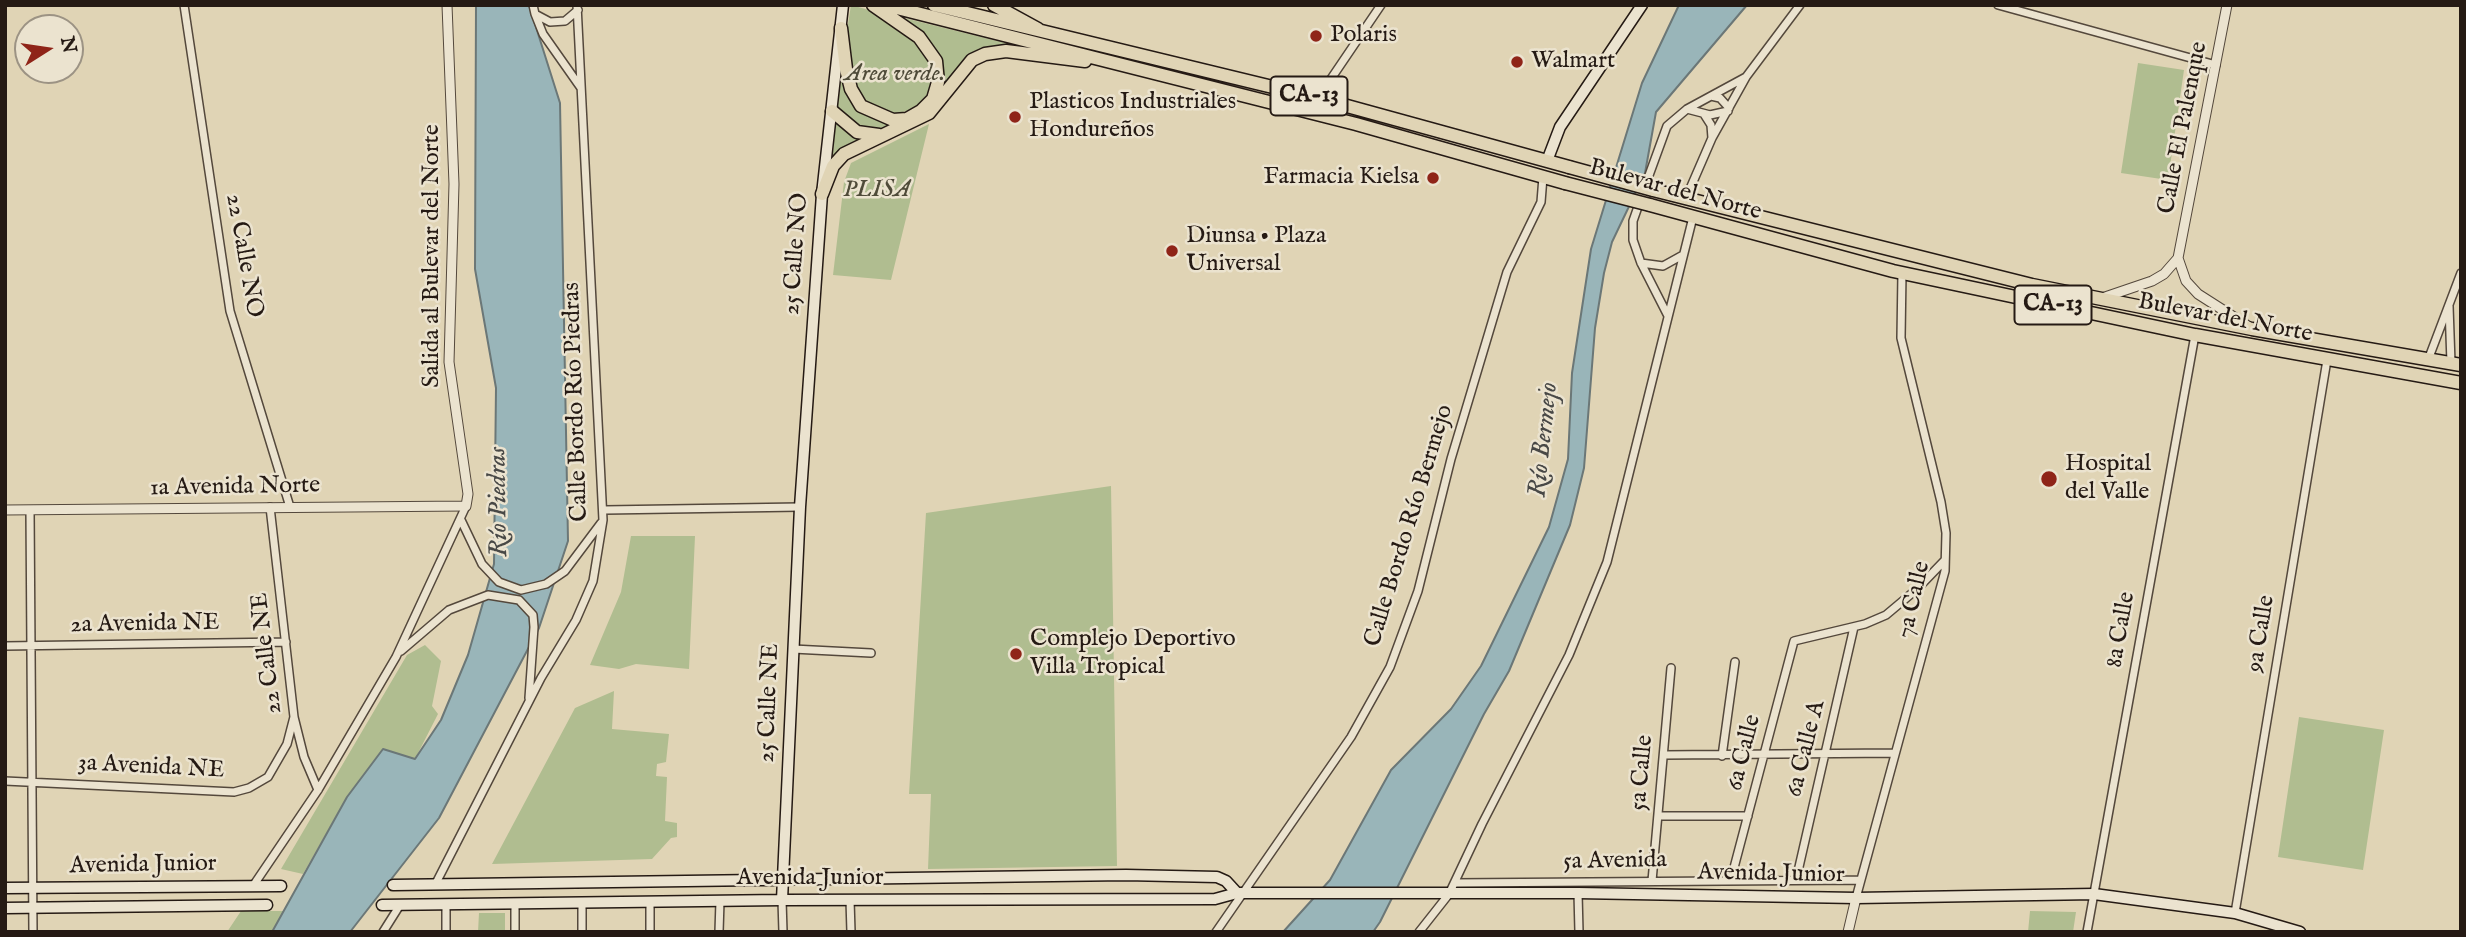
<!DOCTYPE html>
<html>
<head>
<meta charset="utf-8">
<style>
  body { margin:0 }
  #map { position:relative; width:2466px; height:937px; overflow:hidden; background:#e0d4b5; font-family:"IM FELL English",serif }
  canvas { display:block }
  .frame { position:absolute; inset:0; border:7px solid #251a14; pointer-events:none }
  .north { position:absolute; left:14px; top:14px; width:70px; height:70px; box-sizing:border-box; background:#ebe3cf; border:2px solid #9c9384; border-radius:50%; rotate:78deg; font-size:19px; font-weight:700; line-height:28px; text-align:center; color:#251a14 }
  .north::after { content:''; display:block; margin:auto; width:24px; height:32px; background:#8f2418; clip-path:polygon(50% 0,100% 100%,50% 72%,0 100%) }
</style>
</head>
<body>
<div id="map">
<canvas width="2466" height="937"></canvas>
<div class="frame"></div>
<div class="north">N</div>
</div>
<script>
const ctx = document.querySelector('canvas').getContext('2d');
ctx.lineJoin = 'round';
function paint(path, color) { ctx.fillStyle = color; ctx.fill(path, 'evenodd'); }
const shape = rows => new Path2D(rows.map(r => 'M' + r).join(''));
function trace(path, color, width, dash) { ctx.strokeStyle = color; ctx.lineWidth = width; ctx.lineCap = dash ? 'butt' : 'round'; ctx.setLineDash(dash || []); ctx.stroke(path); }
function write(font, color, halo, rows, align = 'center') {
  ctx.font = font + ' "IM FELL English",serif'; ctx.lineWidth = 5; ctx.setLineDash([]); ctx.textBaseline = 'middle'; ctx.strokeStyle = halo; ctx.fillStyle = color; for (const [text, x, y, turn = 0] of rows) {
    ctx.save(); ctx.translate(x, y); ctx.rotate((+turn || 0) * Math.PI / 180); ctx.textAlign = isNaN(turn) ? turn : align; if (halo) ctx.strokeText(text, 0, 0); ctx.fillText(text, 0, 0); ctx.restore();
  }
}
const green = shape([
  [851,5,869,10,900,28,916,40,933,62,934,81,930,96,919,108,890,115,865,104,855,86,846,37],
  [896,16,1001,42,1061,56,982,50,941,94,940,58,918,31],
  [2138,63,2184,70,2168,180,2121,173],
  [842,69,860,110,892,124,906,123,878,132,859,129,837,112],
  [836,122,867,138,832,161],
  [929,124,891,280,833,275,844,182,851,163],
  [1111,486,1117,866,928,869,931,794,909,794,926,513],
  [631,536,695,536,689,669,636,664,619,669,590,665,621,592],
  [425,645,441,661,432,706,438,714,415,759,347,797,303,874,281,869,407,655],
  [614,691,612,729,669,734,666,762,657,764,656,776,667,777,665,821,677,823,677,837,671,838,652,859,492,864,575,708],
  [2299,717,2384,730,2363,870,2278,857],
  [241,911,285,911,272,932,227,932],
  [2030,911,2076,912,2073,932,2028,932],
  [479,913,505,913,505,932,478,932]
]);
const water = shape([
  [476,5,529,5,560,103,568,541,539,628,439,818,350,932,272,932,347,797,383,749,415,759,441,720,468,655,494,564,496,388,475,269,476,5],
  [1679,5,1747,5,1656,112,1645,173,1612,242,1604,273,1595,328,1584,468,1570,525,1509,671,1484,714,1380,922,1373,932,1283,932,1330,880,1391,770,1451,709,1481,666,1549,527,1568,459,1572,373,1591,249,1642,83,1679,5]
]);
const minor = shape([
  [184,5,230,311,290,507],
  [533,5,535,14,550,22,565,21,578,10],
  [1998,5,2216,65],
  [535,14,543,34,581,88],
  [1711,96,1720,98,1729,108],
  [1318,98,1381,5],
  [1687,109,1710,115,1728,111],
  [1704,114,1711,125,1712,138],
  [1644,189,1667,126,1687,109,1746,77],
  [1686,198,1712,138,1746,77,1800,5],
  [1640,201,1633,221,1633,240,1641,263,1668,316],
  [1641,263,1663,266,1681,256],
  [2449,306,2451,363],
  [2428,360,2461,273],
  [270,507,294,717,304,757,318,790],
  [30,510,33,932],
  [605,510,800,507],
  [461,520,482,564,499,582,521,590,546,584,565,571,601,523],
  [5,646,286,642],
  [793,649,871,653],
  [401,651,449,610,488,595,519,600,533,615,534,627,529,698],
  [1664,755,1894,753],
  [1722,756,1735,662],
  [5,781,234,792,249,788,268,777,287,744,294,717],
  [1659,816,1748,816],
  [1731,879,1794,641,1865,624,1886,615,1917,589,1945,560],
  [1796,880,1854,627],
  [1652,881,1671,668],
  [1455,883,1860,880],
  [435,885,541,678,576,620,593,581,603,520,577,5],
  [253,886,318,790,396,657,466,506],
  [1578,893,1579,932],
  [1856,898,1945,571,1946,533,1941,502,1901,338,1902,273],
  [782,900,783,932],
  [850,900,851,932],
  [650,902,650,932],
  [515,903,515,932],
  [582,903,582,932],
  [2235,913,2327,360],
  [383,932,400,905],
  [446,932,446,904],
  [719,932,720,901],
  [1216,932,1351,737,1390,667,1418,591,1451,459,1507,272,1541,202,1543,177],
  [1419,932,1449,894,1482,824,1569,655,1607,562,1693,217],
  [2087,932,2195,335]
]);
const tertiary = shape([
  [2227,5,2178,258,2186,281,2198,294,2248,326],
  [2105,297,2152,281,2164,274,2178,258],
  [5,510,466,506,468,494,449,362,454,184,447,5],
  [1848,932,1856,898]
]);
const secondary = shape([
  [1547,161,1560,127,1642,5],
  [393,885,1126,875,1217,877,1226,881,1237,893],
  [5,888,281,886],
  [782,900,800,507,822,194,843,5],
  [382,905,782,900,1215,899,1237,893,1578,893,1856,898,2094,894,2235,913,2300,932],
  [5,908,267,905]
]);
const trunk = shape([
  [885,5,1356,124,1565,183],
  [934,5,1318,98,1569,167],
  [994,5,1038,29],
  [841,28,846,69,851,89,861,106,893,120,907,119,921,111,933,99,938,82,936,61,919,37,873,5],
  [832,111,857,132,879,135],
  [1653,190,2032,285,2252,329,2461,365],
  [822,194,833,166,844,154,929,113,972,60,985,54,1006,51,1085,61],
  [1650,205,1893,271,2195,335,2461,383]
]);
const trunkBridge = shape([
  [1569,167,1653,190],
  [1565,183,1650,205]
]);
const markers = [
  [1316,36,7,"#8f2418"],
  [1517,62,7,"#8f2418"],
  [1015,117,7,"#8f2418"],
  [1433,178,7,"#8f2418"],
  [1172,251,7,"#8f2418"],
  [2049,479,9,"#8f2418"],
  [1016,654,7,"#8f2418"]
];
const shields = [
  [1309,96,77],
  [2053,305,77]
];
const shieldNames = [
  ["CA-13",1309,96],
  ["CA-13",2053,305]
];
const poiNames = [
  ["Polaris",1330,36],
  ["Walmart",1531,62],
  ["Plasticos Industriales",1029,103],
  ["Hondureños",1029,131],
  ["Farmacia Kielsa",1419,178,"right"],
  ["Diunsa • Plaza",1186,237],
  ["Universal",1186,265],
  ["Hospital",2065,465],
  ["del Valle",2065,493],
  ["Complejo Deportivo",1030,640],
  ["Villa Tropical",1030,668]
];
const parkNames = [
  ["Area verde.",895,75],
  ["PLISA",877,191]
];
const streetNames = [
  ["Calle El Palenque",2184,128,-79],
  ["Bulevar del Norte",1675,191,15],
  ["25 Calle NO",797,254,-86],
  ["22 Calle NO",243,256,80],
  ["Salida al Bulevar del Norte",433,256,-90],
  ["Bulevar del Norte",2225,319,11],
  ["Calle Bordo Río Piedras",577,402,-92],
  ["1a Avenida Norte",235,488,-1],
  ["Calle Bordo Río Bermejo",1410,526,-73],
  ["7a Calle",1915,600,-77],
  ["2a Avenida NE",145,625,-1],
  ["8a Calle",2122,630,-80],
  ["9a Calle",2262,634,-81],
  ["22 Calle NE",268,653,-97],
  ["25 Calle NE",770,703,-88],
  ["6a Calle A",1807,749,-76],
  ["6a Calle",1745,753,-76],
  ["3a Avenida NE",151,768,3],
  ["5a Calle",1643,773,-85],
  ["5a Avenida",1615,862,-1],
  ["Avenida Junior",143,866,-1],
  ["Avenida Junior",1771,875,1],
  ["Avenida Junior",810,879]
];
const waterNames = [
  ["Río Bermejo",1545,440,-84],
  ["Río Piedras",500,502,-91]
];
paint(green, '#b0bd90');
paint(water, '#99b5b9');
trace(water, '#6b7777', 2);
trace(minor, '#54483c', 10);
trace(tertiary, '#54483c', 11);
trace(secondary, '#251a14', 13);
trace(trunk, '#251a14', 15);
trace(minor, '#ebe3cf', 7);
trace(tertiary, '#ebe3cf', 9);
trace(secondary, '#ebe3cf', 10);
trace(trunk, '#e0d4b5', 12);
trace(trunkBridge, '#251a14', 15, []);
trace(trunkBridge, '#e0d4b5', 12);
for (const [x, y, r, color] of markers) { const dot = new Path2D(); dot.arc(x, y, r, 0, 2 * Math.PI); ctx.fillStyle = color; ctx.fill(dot); trace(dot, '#ebe3cf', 2.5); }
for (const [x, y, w] of shields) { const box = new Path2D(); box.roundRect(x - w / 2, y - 19.5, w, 39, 5); ctx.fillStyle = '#ebe3cf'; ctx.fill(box); trace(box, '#251a14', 2); }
write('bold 23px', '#251a14', null, shieldNames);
write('24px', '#251a14', '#ebe3cf', poiNames, 'left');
write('italic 24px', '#4f4b39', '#ebe3cf', parkNames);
write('24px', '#251a14', '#ebe3cf', streetNames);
write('italic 26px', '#484846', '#ebe3cf', waterNames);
</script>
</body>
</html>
